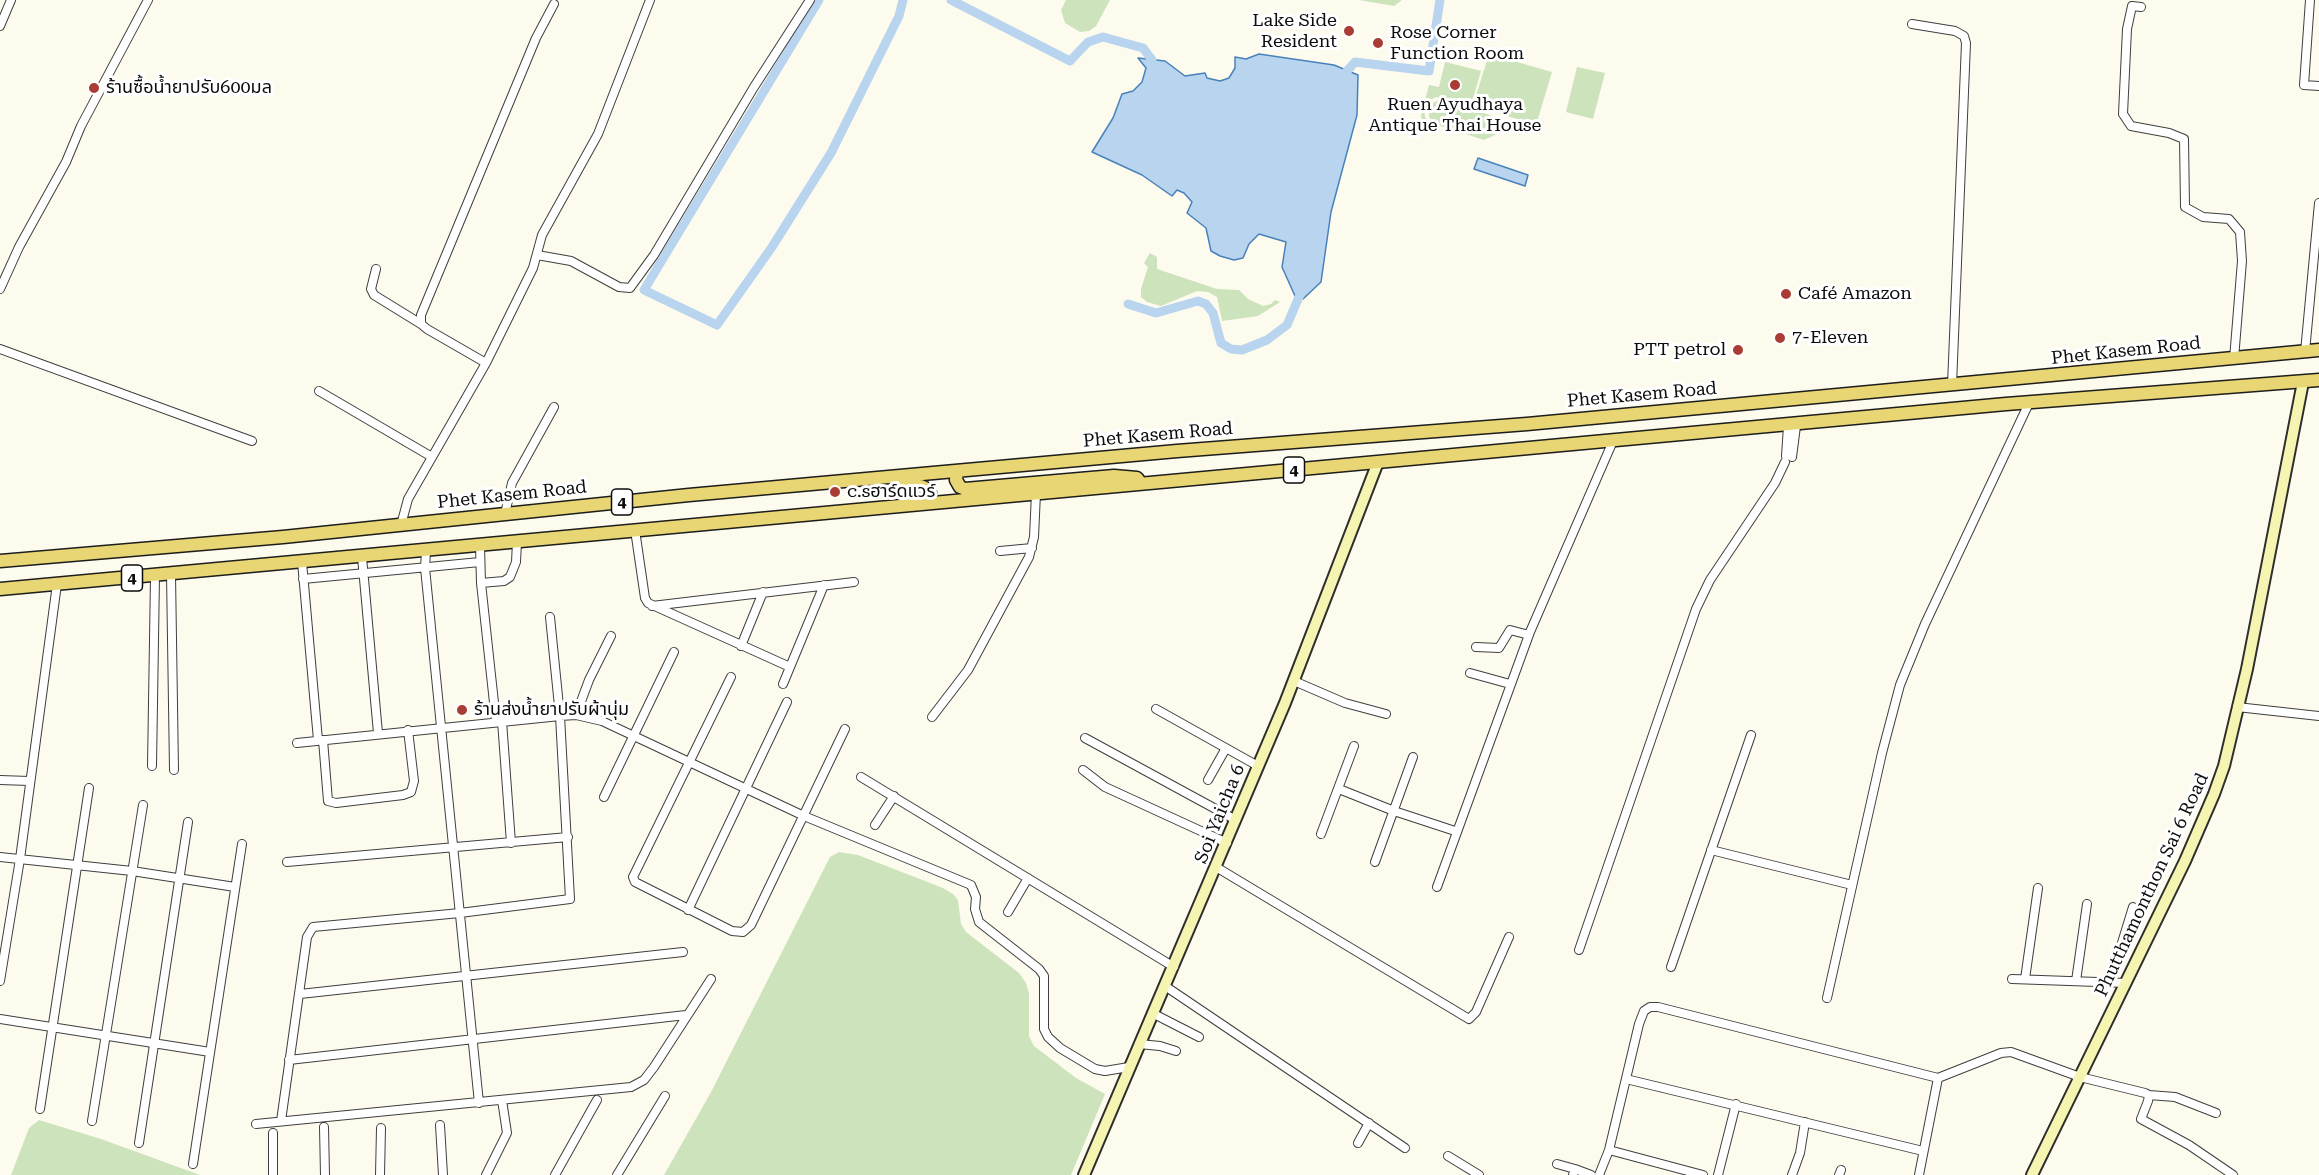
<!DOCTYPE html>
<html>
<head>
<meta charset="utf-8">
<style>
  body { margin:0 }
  canvas { display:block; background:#fdfbed }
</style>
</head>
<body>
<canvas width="2319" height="1175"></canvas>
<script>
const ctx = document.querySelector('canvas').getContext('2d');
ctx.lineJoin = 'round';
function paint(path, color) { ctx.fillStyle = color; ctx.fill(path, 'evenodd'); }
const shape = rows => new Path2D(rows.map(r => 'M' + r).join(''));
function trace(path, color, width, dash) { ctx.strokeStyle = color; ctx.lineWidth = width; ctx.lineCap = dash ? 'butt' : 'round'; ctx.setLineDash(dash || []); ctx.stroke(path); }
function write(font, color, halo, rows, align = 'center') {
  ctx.font = font + ' "Roboto Serif","Noto Sans Thai",serif'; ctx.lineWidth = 6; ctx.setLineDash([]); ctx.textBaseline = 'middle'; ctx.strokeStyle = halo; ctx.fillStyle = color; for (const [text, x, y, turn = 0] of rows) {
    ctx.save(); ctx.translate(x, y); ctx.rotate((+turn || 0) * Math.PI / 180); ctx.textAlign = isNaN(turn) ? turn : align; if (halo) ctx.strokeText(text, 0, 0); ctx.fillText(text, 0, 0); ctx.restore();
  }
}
const green = shape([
  [1066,0,1110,0,1096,26,1089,31,1080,32,1065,23,1061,10],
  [1359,0,1402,0,1394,6],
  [1489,54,1552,72,1536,125,1473,105],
  [1445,62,1481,71,1471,105,1436,97,1427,102,1424,110,1425,117,1431,125,1431,129,1426,129,1421,116,1429,85,1439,87],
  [1577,67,1605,73,1593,119,1566,112],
  [1445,99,1492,116,1497,120,1497,134,1484,140,1435,124,1429,117,1429,106,1438,100],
  [1150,253,1157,257,1157,269,1217,289,1239,290,1248,299,1263,306,1271,304,1275,300,1280,302,1258,316,1222,321,1217,297,1208,292,1197,291,1161,306,1147,302,1141,297,1141,289,1148,267,1144,263],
  [839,852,858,855,943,888,953,894,958,900,961,924,966,932,1019,973,1026,983,1029,994,1029,1036,1034,1046,1076,1078,1105,1094,1071,1175,664,1175,710,1094,830,857],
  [39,1120,101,1139,200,1175,11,1175,29,1128]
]);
const water = shape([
  [1259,54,1334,65,1358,75,1357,115,1331,212,1321,282,1303,299,1295,296,1282,267,1286,242,1259,234,1249,244,1243,258,1234,260,1220,256,1211,251,1206,228,1187,213,1192,202,1184,193,1177,190,1172,196,1142,175,1092,152,1113,118,1122,94,1133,91,1142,82,1146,68,1138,58,1165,61,1185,76,1205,73,1207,78,1220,81,1229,78,1235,68,1235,57,1246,59,1259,54],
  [1478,158,1528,175,1525,186,1474,169,1478,158]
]);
const canal = shape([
  [819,0,644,290,717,325,772,247,831,153,899,16,903,0],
  [951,0,1070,61,1088,42,1103,37,1143,48,1152,60],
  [1347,71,1355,62,1429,71,1440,0],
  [1128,304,1156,313,1198,301,1206,304,1213,313,1221,343,1231,349,1242,350,1267,340,1287,325,1299,297]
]);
const street = shape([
  [2310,0,2304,85,2319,86],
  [2141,7,2132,6,2127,29,2123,114,2131,126,2169,133,2184,139,2185,207,2203,217,2229,219,2240,232,2242,261,2234,359],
  [1912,24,1955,31,1964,36,1966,43,1952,385],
  [0,26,11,0],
  [537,255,571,261,619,287,630,288,654,255,754,87,810,0],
  [376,269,371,289,374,295,421,324],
  [0,289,19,247,66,162,81,126,148,0],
  [0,349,252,441],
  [2305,352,2319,203],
  [486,363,427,329,421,324,421,315,536,38,554,4],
  [319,391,432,457],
  [1786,456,1788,426],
  [1792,457,1796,426],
  [505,514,512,483,554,407],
  [401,525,408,499,486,363,533,268,542,235,598,134,650,0],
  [635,530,645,598,648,603,790,667],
  [480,546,481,583,496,721],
  [426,551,425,568,479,1103],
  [1000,551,1032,548],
  [362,557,378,733],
  [302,562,318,740],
  [171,574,174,770],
  [303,579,480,562],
  [481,583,504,581,510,577,516,562,517,542],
  [652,606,854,582],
  [611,636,589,680,576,715,602,721,804,816,971,885,976,897,975,909,979,922,1039,969,1044,976,1044,1029,1048,1037,1060,1048,1095,1069,1105,1071,1129,1067],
  [741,646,763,592],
  [1476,647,1499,648,1510,630,1529,635],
  [1470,673,1510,684],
  [731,677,633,877,635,882,732,931,743,932,751,925,845,729],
  [1294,681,1345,703,1386,714],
  [783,684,824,585],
  [2237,707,2319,716],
  [1156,709,1258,766],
  [932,717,968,670,1029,557,1034,537,1036,493],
  [502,721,511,843],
  [1085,738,1236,820],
  [323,740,328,801,336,803,403,795,411,792,414,781,408,730],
  [297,743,560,716,550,617],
  [152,766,155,576],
  [1083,770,1105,787,1227,843],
  [861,777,1174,967],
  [0,780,29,781],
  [1208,780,1226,748],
  [1339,789,1394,811,1455,831],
  [604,797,674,652],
  [875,825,894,796],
  [1321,834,1354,746],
  [1711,850,1852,885],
  [0,857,132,871,235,887],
  [287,862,568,837],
  [1375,862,1413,757],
  [1216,867,1469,1019,1476,1012,1509,937],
  [1437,887,1530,632,1613,441],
  [688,910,787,702],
  [1008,912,1028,878],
  [1579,950,1696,609,1710,580,1775,483,1785,462],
  [1671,967,1751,735],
  [2012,979,2126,983],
  [2025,979,2038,888],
  [0,981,20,859,57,584],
  [2076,981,2087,904],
  [2110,982,2133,907],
  [1165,986,1405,1148],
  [300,994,683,952],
  [1827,998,1882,753,1900,685,1925,624,2029,403],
  [1154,1014,1199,1037],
  [0,1019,210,1052],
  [1139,1044,1160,1046,1176,1051],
  [289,1060,686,1015],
  [1626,1079,1923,1151],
  [2149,1095,2175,1097,2216,1113],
  [40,1109,89,788],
  [92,1121,143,805],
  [281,1121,307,937,313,927,460,913,570,899,560,716,576,715],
  [256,1124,631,1087,644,1080,654,1067,711,979],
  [440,1125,443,1175],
  [324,1127,325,1175],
  [273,1133,273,1175],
  [139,1143,188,822],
  [1358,1143,1369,1123],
  [1609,1150,1703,1175],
  [1448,1156,1479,1175],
  [193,1164,242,844],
  [1557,1164,1575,1169],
  [380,1175,381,1128],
  [486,1175,507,1133,502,1100],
  [555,1175,597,1100],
  [617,1175,665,1096],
  [1573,1175,1575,1169,1591,1175],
  [1599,1175,1609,1150,1639,1024,1644,1011,1650,1007,1658,1007,1938,1078,2001,1053,2011,1052,2080,1077,2145,1093,2149,1095,2148,1101,2141,1119,2189,1145,2233,1175],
  [1718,1175,1736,1104],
  [1792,1175,1800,1153,1805,1122],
  [1839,1175,1841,1170],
  [1919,1175,1938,1078]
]);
const secondary = shape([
  [1084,1175,1285,703,1378,462],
  [2032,1175,2185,861,2214,794,2224,766,2247,669,2303,382]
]);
const primary = shape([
  [957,471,956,480,960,487,965,489,1114,476,1137,478,1140,482],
  [900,484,914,483,925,488,930,493,926,503],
  [0,561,283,537,689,495,1177,451,1527,424,2319,350],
  [0,589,2006,404,2319,380]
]);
const markers = [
  [1349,31,6,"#aa3c36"],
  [1378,43,6,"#aa3c36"],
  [1455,85,6,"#aa3c36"],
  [94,88,6,"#aa3c36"],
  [1786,294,6,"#aa3c36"],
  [1780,338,6,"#aa3c36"],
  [1738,350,6,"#aa3c36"],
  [835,492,6,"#aa3c36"],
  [462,710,6,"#aa3c36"]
];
const shields = [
  [1294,470,21],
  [622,502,21],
  [132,578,21]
];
const shieldNames = [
  ["4",1294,470],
  ["4",622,502],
  ["4",132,578]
];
const poiNames = [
  ["Lake Side",1337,21,"right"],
  ["Resident",1337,42,"right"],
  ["Rose Corner",1390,33],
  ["Function Room",1390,54],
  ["ร้านซื้อน้ำยาปรับ600มล",106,88],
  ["Ruen Ayudhaya",1455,105,"center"],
  ["Antique Thai House",1455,126,"center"],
  ["Café Amazon",1798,294],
  ["7-Eleven",1792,338],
  ["PTT petrol",1726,350,"right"],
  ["c.sฮาร์ดแวร์",847,492],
  ["ร้านส่งน้ำยาปรับผ้านุ่ม",474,710]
];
const streetNames = [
  ["Phet Kasem Road",2126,351,-6],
  ["Phet Kasem Road",1642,395,-5],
  ["Phet Kasem Road",1158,435,-5],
  ["Phet Kasem Road",512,495,-6],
  ["Soi Yaicha 6",1220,814,-68],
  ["Phutthamonthon Sai 6 Road",2152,885,-65]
];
paint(green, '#cce3bb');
paint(water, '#b8d4ee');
trace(water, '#4882bb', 1.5);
trace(canal, '#b8d4ee', 9);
trace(street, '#3f3f3f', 10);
trace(secondary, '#2e2e2e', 14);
trace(primary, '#1d1d1d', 15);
trace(street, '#fff', 8);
trace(secondary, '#f5f4b0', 10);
trace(primary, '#e7d673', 12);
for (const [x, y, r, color] of markers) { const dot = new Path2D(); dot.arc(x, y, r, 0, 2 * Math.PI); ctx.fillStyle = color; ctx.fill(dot); trace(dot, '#fff', 2); }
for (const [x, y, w] of shields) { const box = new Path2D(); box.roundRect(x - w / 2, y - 13, w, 26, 4.5); ctx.fillStyle = '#fff'; ctx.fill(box); trace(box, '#0c0c0c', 1.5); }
write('bold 16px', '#0c0c0c', null, shieldNames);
write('18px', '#0c0c0c', '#fff', poiNames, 'left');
write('18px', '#0c0c0c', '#fff', streetNames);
</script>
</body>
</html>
